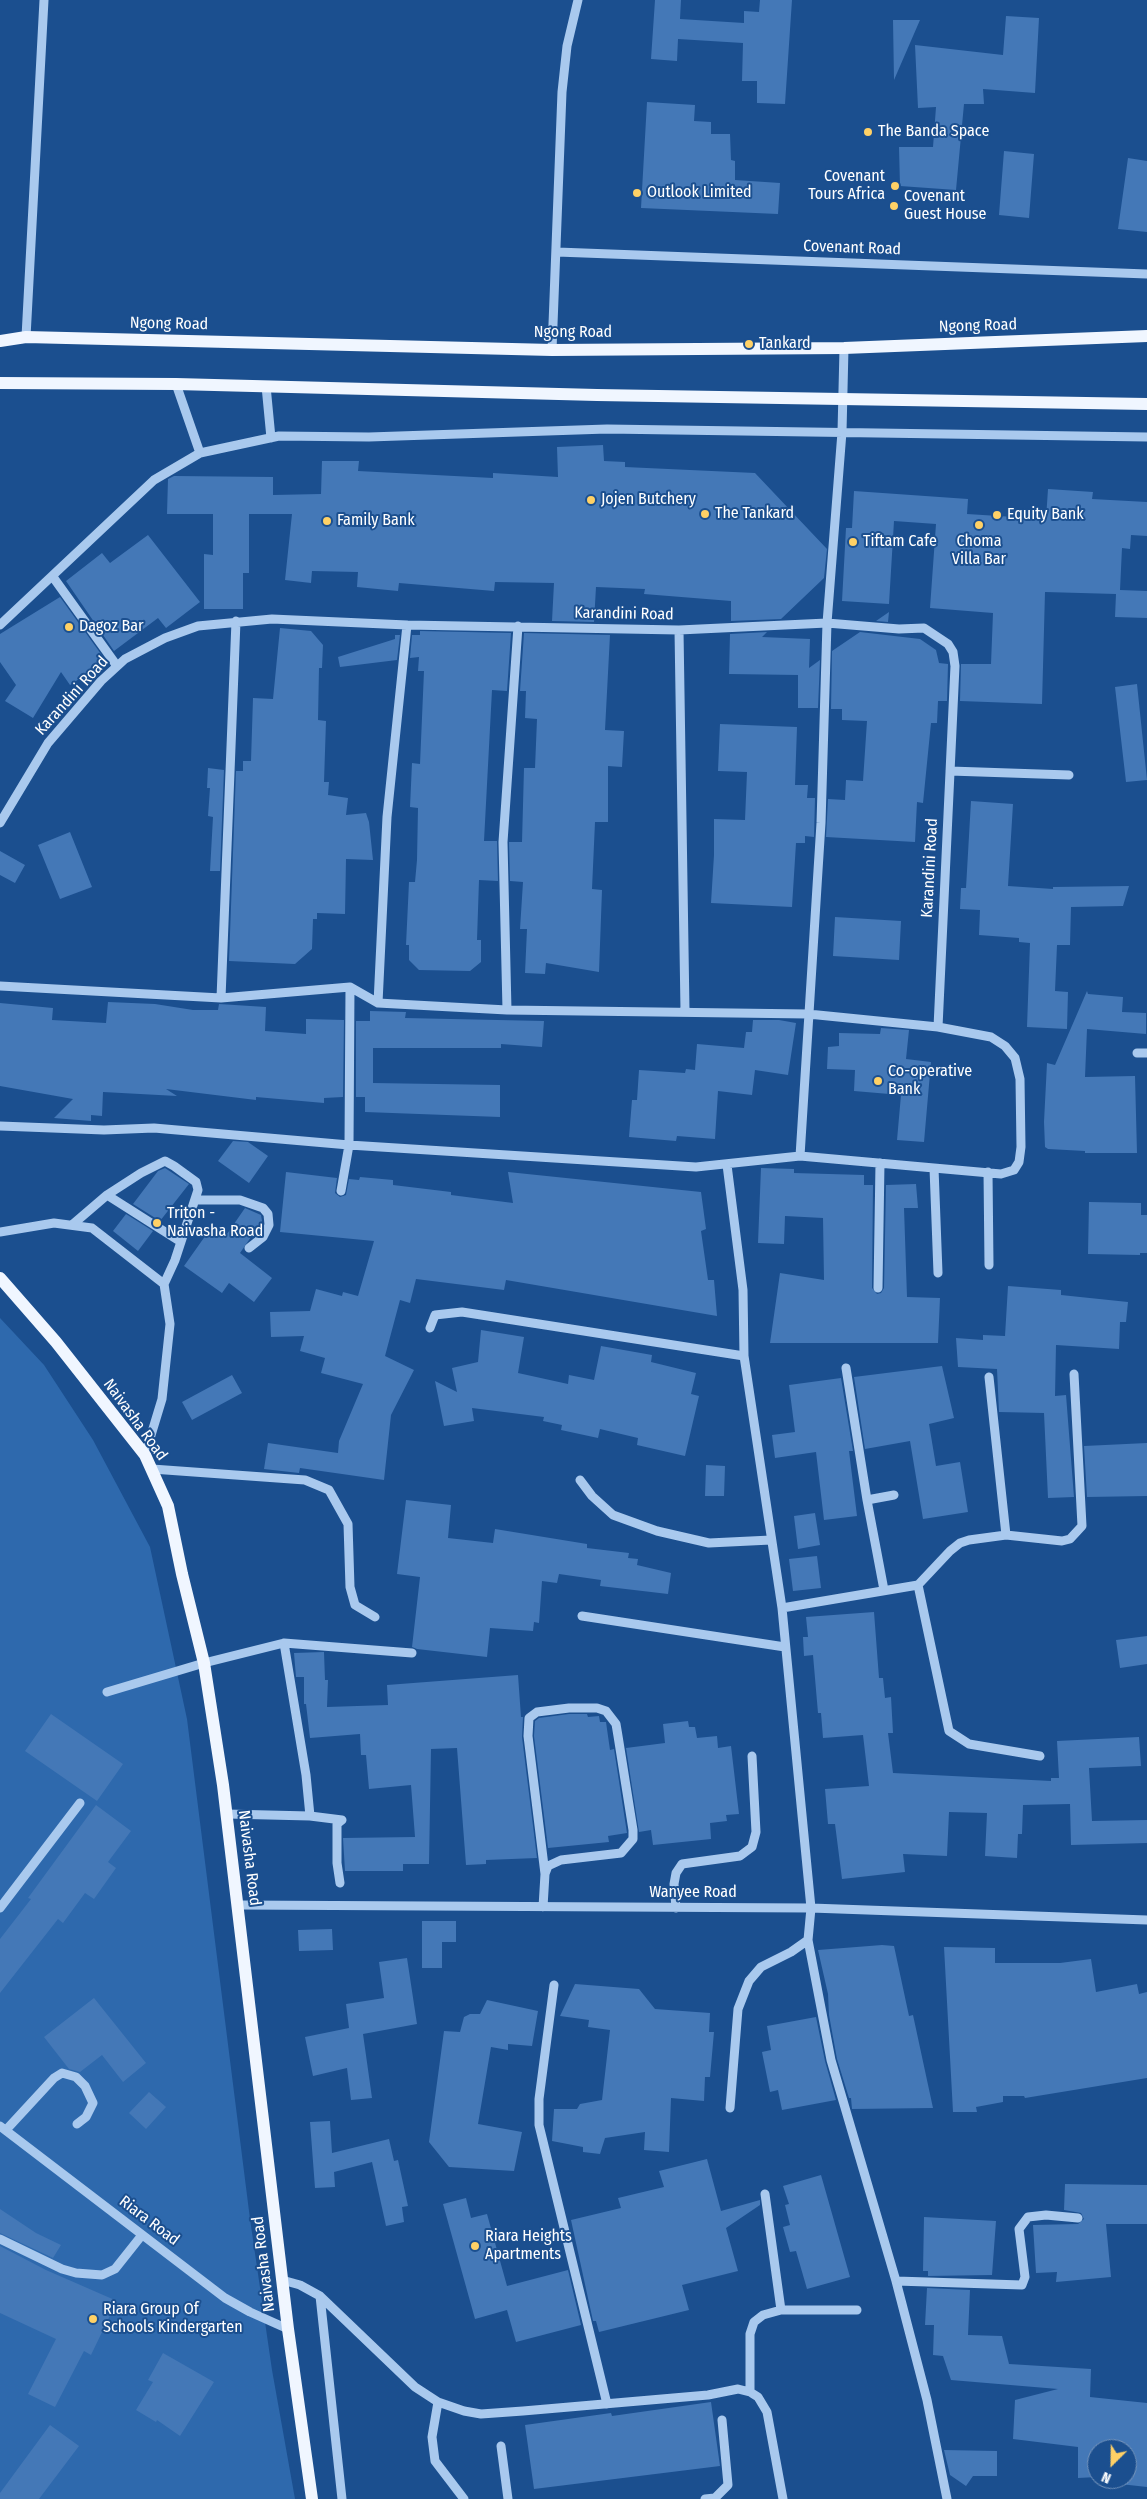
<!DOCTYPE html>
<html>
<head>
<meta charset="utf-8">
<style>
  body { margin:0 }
  #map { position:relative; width:1147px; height:2499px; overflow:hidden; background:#1b4f8f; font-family:"Fira Sans Condensed",sans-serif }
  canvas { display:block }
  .north { position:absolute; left:1087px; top:2439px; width:50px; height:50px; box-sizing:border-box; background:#1b4f8f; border:1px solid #7695bc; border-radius:50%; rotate:203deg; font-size:14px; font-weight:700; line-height:20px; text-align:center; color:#fff }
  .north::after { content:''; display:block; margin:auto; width:18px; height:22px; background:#ffd166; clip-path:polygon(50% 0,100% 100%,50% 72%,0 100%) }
</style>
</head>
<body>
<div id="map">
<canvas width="1147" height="2499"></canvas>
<div class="north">N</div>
</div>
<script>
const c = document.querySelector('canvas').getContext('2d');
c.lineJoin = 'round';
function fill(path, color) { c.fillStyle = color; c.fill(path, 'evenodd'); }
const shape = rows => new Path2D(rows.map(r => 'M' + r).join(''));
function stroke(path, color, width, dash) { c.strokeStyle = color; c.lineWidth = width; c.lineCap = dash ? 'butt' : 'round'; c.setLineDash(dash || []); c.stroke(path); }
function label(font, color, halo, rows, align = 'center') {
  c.font = font + ' "Fira Sans Condensed",sans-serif'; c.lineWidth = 4; c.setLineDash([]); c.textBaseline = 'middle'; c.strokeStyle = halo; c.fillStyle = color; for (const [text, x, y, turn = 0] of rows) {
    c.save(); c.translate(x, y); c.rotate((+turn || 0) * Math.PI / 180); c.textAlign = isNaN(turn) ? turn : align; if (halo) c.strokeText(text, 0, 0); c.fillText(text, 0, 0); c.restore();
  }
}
fill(shape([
  [0,1318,44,1365,93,1440,150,1547,187,1719,250,2219,272,2370,295,2499,0,2499]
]), '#2e69ad');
fill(shape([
  [655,0,681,0,680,19,744,23,744,11,759,12,760,0,792,0,785,104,757,103,757,81,742,81,743,43,678,39,677,61,651,59],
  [1006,16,1039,18,1035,93,983,89,984,104,964,104,956,190,900,186,899,147,933,147,936,107,918,108,915,45,1003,55],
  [893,20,920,20,894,80],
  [647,102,695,105,694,121,711,122,711,134,730,134,731,160,735,161,735,180,780,183,778,214,641,208],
  [1004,151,1034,154,1029,218,999,215],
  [1128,158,1147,161,1147,232,1118,229],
  [603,445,604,461,625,462,625,467,755,473,827,549,824,578,781,619,731,621,731,601,644,594,645,589,596,587,594,622,552,621,554,583,495,582,494,591,399,583,398,591,357,587,358,572,312,571,311,583,285,580,292,514,249,514,249,573,243,573,243,609,204,609,204,554,213,555,213,514,167,514,168,479,174,476,273,477,273,495,321,494,322,461,359,461,358,471,493,478,493,473,558,477,557,447],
  [1048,489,1093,492,1092,499,1147,502,1147,536,1131,535,1130,549,1122,548,1120,590,1147,591,1147,618,1115,617,1116,594,1045,592,1042,704,960,701,961,664,991,664,993,613,930,608,936,524,894,521,889,604,842,601,846,528,852,528,854,491,968,499,967,514,1046,519],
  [148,535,200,602,166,628,158,618,114,651,66,581,102,553,110,563],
  [60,597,106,661,70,685,61,672,33,718,5,701,16,685,0,662,0,634],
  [889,612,888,622,876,621],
  [280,628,311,631,323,645,322,668,319,668,318,720,326,721,324,782,329,782,328,795,348,798,346,815,366,813,369,822,373,860,346,859,345,914,317,913,317,919,313,919,312,949,295,964,229,961,236,771,243,771,243,761,251,761,253,698,273,699],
  [420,631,511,633,507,691,492,690,484,841,497,841,498,881,479,880,477,940,481,940,481,962,470,971,419,970,409,960,409,945,406,945,409,882,415,882,417,860,418,808,410,807,412,763,420,764,424,671,418,671,419,657,410,658,412,635,420,635],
  [767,632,762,637,810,639,809,668,820,660,818,708,798,708,798,675,729,674,730,634],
  [860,632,920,639,936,650,939,663,948,664,947,701,938,701,937,723,931,723,923,803,917,802,915,842,826,837,828,799,845,800,846,780,863,781,867,721,842,720,842,709,831,709,832,651],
  [524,633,610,635,605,730,624,731,622,767,608,766,608,822,595,822,592,889,602,890,599,972,546,963,545,974,525,973,527,929,520,929,523,882,510,881,509,842,522,842,524,768,535,768,537,719,525,718,526,691,520,691],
  [395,635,400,635,397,660,340,667,338,657,395,639],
  [1137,684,1147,780,1126,782,1115,687],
  [720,724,797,727,795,785,808,785,807,798,815,798,814,837,805,836,805,843,796,843,792,907,711,903,714,855,714,819,745,820,747,772,718,771],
  [208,768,224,770,220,871,210,871,213,817,208,816,210,788,207,788],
  [971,801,1013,804,1008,886,1053,889,1053,887,1129,886,1123,906,1071,907,1070,945,1057,945,1055,991,1068,992,1067,1029,1027,1027,1030,943,1019,942,1019,938,979,935,980,910,960,909,961,888,966,888],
  [70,832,92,887,60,899,38,845],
  [0,851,25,865,15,883,0,875],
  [835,917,901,921,899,960,833,956],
  [1087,991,1088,994,1123,997,1122,1012,1146,1013,1146,1034,1087,1029,1085,1077,1135,1076,1137,1153,1085,1153,1085,1151,1048,1149,1045,1147,1044,1122,1047,1063,1055,1065],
  [108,1002,155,1004,193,1010,218,1010,219,1004,266,1007,265,1031,306,1034,306,1019,344,1020,343,1097,324,1098,324,1103,256,1097,256,1100,166,1089,177,1096,103,1092,102,1116,91,1115,91,1121,54,1118,73,1099,0,1086,0,1003,53,1008,52,1020,106,1023],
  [370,1011,406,1012,405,1018,544,1021,542,1047,501,1044,501,1048,373,1048,373,1083,500,1085,500,1117,365,1112,365,1097,356,1097,356,1021,370,1021],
  [753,1020,779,1020,796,1023,788,1075,755,1070,752,1095,718,1091,715,1139,677,1136,676,1141,629,1137,632,1100,637,1100,639,1070,685,1073,686,1069,695,1070,697,1044,744,1048,746,1032,752,1032],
  [881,1028,909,1030,906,1059,931,1062,924,1142,897,1140,901,1095,854,1091,855,1070,827,1069,828,1047,839,1046,839,1033,880,1034],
  [233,1141,248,1142,268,1156,249,1183,218,1161],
  [165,1168,189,1184,160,1221,133,1204,158,1171],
  [761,1168,794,1169,794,1173,864,1175,864,1185,873,1185,872,1288,877,1294,881,1293,884,1288,886,1185,916,1184,918,1208,904,1208,907,1297,940,1298,938,1343,770,1343,780,1273,824,1280,823,1218,785,1216,784,1244,758,1243],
  [286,1172,337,1178,335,1193,340,1197,346,1195,349,1179,359,1180,360,1177,393,1180,393,1185,451,1192,451,1195,513,1203,508,1172,701,1192,706,1229,701,1231,708,1280,714,1280,717,1316,506,1280,504,1290,416,1279,410,1303,400,1300,385,1356,414,1370,391,1415,384,1480,300,1468,299,1473,264,1469,268,1443,338,1453,339,1441,363,1384,321,1373,325,1358,300,1351,304,1336,271,1337,270,1312,310,1311,316,1289,342,1296,343,1292,358,1296,374,1241,280,1232],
  [1089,1202,1141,1203,1141,1215,1147,1215,1147,1253,1140,1253,1140,1255,1088,1254],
  [245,1208,261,1215,262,1221,240,1253,272,1278,254,1302,229,1283,222,1293,184,1266,213,1225,227,1234],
  [126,1214,153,1231,138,1251,113,1231],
  [1008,1286,1061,1290,1061,1295,1128,1302,1126,1322,1120,1322,1119,1349,1056,1345,1055,1396,1066,1395,1074,1497,1048,1498,1044,1413,999,1412,997,1369,958,1367,956,1338,983,1340,983,1335,1005,1336],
  [481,1330,524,1337,518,1373,568,1384,569,1375,594,1380,601,1346,652,1355,651,1362,696,1373,691,1394,699,1396,685,1456,637,1445,638,1438,600,1429,598,1438,561,1430,562,1425,543,1421,544,1417,472,1408,474,1421,444,1426,435,1381,457,1392,452,1368,478,1362],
  [942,1366,954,1418,929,1424,936,1466,960,1462,968,1512,923,1519,910,1441,865,1449,854,1377],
  [232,1375,242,1393,192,1420,182,1402],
  [841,1378,853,1451,849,1451,857,1516,824,1520,816,1452,775,1458,772,1435,795,1432,789,1385],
  [1147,1443,1147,1496,1087,1497,1084,1446],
  [706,1465,725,1466,724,1496,705,1496],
  [406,1500,451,1505,448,1538,493,1543,495,1529,587,1544,587,1548,629,1553,628,1558,638,1559,637,1565,671,1573,668,1594,600,1586,601,1580,559,1574,557,1583,542,1581,539,1623,534,1622,533,1631,490,1628,487,1657,417,1649,412,1647,420,1577,397,1574],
  [815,1513,820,1545,798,1549,794,1516],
  [817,1556,821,1588,793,1591,789,1559],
  [874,1612,879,1678,883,1678,885,1698,891,1697,893,1733,888,1733,893,1773,1051,1781,1051,1778,1059,1778,1057,1741,1139,1737,1141,1766,1089,1768,1092,1821,1147,1820,1147,1843,1071,1845,1070,1804,1023,1805,1022,1834,1018,1834,1017,1858,985,1856,987,1813,949,1812,947,1856,903,1854,905,1872,842,1879,835,1824,828,1824,825,1789,869,1786,863,1735,823,1738,821,1713,818,1713,813,1655,804,1656,803,1637,808,1637,806,1617],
  [1147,1636,1147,1664,1120,1668,1116,1640],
  [324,1652,325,1680,328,1680,327,1707,388,1705,387,1685,518,1675,521,1717,523,1717,522,1737,537,1858,486,1860,486,1864,466,1865,457,1748,431,1749,429,1864,403,1864,403,1871,345,1871,343,1838,415,1837,411,1785,369,1789,366,1755,361,1755,360,1734,310,1738,306,1704,304,1704,304,1677,296,1677,294,1653],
  [51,1714,123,1764,97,1801,25,1751],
  [569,1714,587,1714,588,1717,599,1716,600,1722,606,1722,610,1750,614,1749,627,1833,608,1836,609,1842,548,1848,534,1736,535,1721,539,1718],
  [688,1721,689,1727,695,1727,697,1738,717,1736,718,1748,731,1746,739,1814,726,1815,727,1821,710,1823,711,1839,653,1845,651,1830,639,1832,626,1748,665,1743,663,1724],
  [96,1805,131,1831,108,1862,116,1868,94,1899,85,1893,63,1923,58,1919,0,1993,0,1939,31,1899,28,1898],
  [422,1921,456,1921,456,1942,442,1942,442,1968,422,1968],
  [332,1929,333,1950,299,1951,298,1930],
  [882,1945,894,1946,909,2016,913,2015,933,2108,852,2109,851,2098,849,2098,837,2059,829,2015,828,1994,818,1950],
  [944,1947,995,1948,995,1963,1060,1963,1091,1959,1096,1992,1137,1984,1139,1994,1147,1992,1147,2078,1025,2098,1024,2096,1003,2096,1003,2102,976,2107,977,2112,953,2112],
  [407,1958,417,2024,363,2034,372,2098,351,2100,347,2068,313,2076,305,2037,349,2028,346,2004,384,1998,379,1962],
  [575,1984,639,1989,655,2009,710,2013,709,2032,714,2032,710,2077,705,2077,704,2101,671,2098,669,2152,644,2150,645,2132,605,2138,600,2154,583,2152,583,2147,552,2141,554,2109,577,2109,580,2104,602,2100,610,2030,588,2027,589,2020,560,2016],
  [94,1998,146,2063,123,2082,102,2055,80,2072,69,2069,44,2037],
  [487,2000,538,2011,532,2046,508,2044,508,2050,491,2047,478,2124,522,2132,514,2171,449,2167,429,2142,444,2031,460,2032,464,2017,470,2014,480,2014],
  [816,2017,825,2061,836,2100,782,2110,778,2090,770,2092,762,2052,771,2050,767,2026],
  [149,2092,166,2107,146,2129,129,2113],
  [330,2121,332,2153,389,2139,394,2161,398,2160,408,2206,402,2207,404,2222,386,2226,372,2162,334,2172,335,2187,315,2188,310,2122],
  [707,2159,721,2211,760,2200,760,2205,726,2228,738,2271,682,2285,689,2310,599,2332,596,2321,593,2321,571,2220,621,2208,618,2198,664,2187,659,2171],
  [821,2175,850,2277,807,2289,796,2251,790,2252,783,2227,790,2225,785,2205,789,2204,783,2186],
  [1065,2184,1147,2185,1147,2224,1106,2224,1111,2277,1056,2282,1057,2272,1036,2273,1033,2225,1078,2224,1084,2219,1081,2213,1064,2210],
  [466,2198,471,2218,487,2214,507,2286,568,2270,581,2325,516,2342,507,2310,475,2319,443,2204],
  [0,2209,36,2233,61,2245,53,2258,0,2233],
  [924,2217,996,2221,992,2275,928,2276,928,2271,923,2271],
  [0,2246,46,2270,117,2301,91,2355,84,2351,55,2407,28,2394,56,2339,0,2313],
  [927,2288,970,2290,968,2335,1002,2336,1009,2364,1091,2369,1090,2397,1147,2403,1147,2487,1111,2483,1111,2479,1127,2479,1127,2449,1097,2449,1097,2477,1078,2478,1078,2447,1013,2439,1015,2400,1058,2389,951,2380,943,2356,933,2355,934,2325,925,2325],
  [163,2353,214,2382,180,2436,157,2420,156,2422,136,2410,153,2382,148,2380],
  [711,2402,720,2466,534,2489,525,2425,611,2413,612,2416],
  [50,2425,79,2446,39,2499,0,2499,0,2493],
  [944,2450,997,2451,997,2476,973,2476,966,2486,950,2475]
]), '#4478b7');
stroke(shape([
  [557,252,1147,274],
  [26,337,44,0],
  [552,350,562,92,567,46,578,0],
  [176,384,200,453],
  [266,386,271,438],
  [53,577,117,666],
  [0,625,154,480,200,453,279,436,369,437,607,429,1147,437],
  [679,630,685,1011],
  [950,771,1069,775],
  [0,823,48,743,101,681,125,659,165,638,198,626,272,619,407,625,679,630,827,623,899,629,924,628,948,644,953,652,955,666,938,1027],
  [0,986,221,998,350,987,378,1003,507,1010,808,1014,938,1027,991,1037,1005,1046,1015,1058,1020,1079,1021,1147,1019,1162,1014,1170,1001,1174,800,1156,696,1167,349,1145,154,1128,104,1130,0,1126],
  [221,998,236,621],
  [378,1003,387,817,407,625],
  [507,1010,503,842,518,626],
  [1137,1053,1147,1053],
  [800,1156,821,823,827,623,842,432,844,348],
  [727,1165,743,1290,744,1356,782,1608,811,1908,808,1940,831,2060,896,2281,927,2400,947,2499],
  [934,1168,938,1273],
  [988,1172,989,1265],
  [341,1191,349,1145,350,987],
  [107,1195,181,1242],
  [197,1200,240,1200,263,1208,268,1214,269,1225,263,1237,249,1248],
  [72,1225,107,1195,141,1173,165,1161,174,1166,196,1182,198,1190,175,1260,164,1284],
  [0,1232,54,1223,92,1228,164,1284,170,1324,162,1399,145,1455],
  [878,1288,880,1163],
  [430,1328,435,1315,462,1312,744,1356],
  [846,1368,867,1500,884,1590],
  [989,1377,1006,1535],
  [152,1469,305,1480,329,1490,348,1524,350,1587,355,1605,375,1617],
  [580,1480,592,1496,613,1515,657,1531,709,1543,771,1540],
  [867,1500,894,1495],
  [918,1585,949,1731,969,1744,1040,1756],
  [782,1608,918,1585,950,1551,960,1543,969,1540,1006,1535,1062,1541,1070,1539,1082,1526,1074,1374],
  [582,1616,785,1647],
  [284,1643,306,1775,310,1816],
  [107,1692,204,1663,284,1643,412,1653],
  [227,1814,310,1816,342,1820,337,1824,337,1863,340,1883],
  [238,1905,811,1908,1147,1920],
  [543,1907,545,1874,548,1866,561,1860,621,1853,633,1839,633,1830,618,1736,616,1724,606,1711,597,1708,569,1708,537,1712,529,1718,528,1736,545,1874],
  [0,1908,80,1803],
  [676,1908,674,1884,676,1873,682,1864,740,1856,752,1847,756,1832,752,1756],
  [554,1985,539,2099,539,2125,607,2404],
  [730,2108,738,2009,749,1981,761,1967,791,1952,808,1940],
  [0,2126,225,2298,250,2312,288,2329],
  [6,2130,54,2078,62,2073,76,2077,85,2086,93,2103,86,2117,77,2124],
  [765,2194,781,2310],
  [0,2239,62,2269,76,2273,102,2275,115,2269,142,2235],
  [282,2280,300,2285,320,2296,415,2387,438,2402,464,2411,481,2414,523,2411,708,2395,738,2389,750,2392,758,2397,767,2412,783,2499],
  [896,2281,1022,2285,1025,2277,1019,2229,1028,2217,1046,2215,1078,2218],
  [320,2296,342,2499],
  [750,2392,750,2334,754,2322,763,2315,781,2310,857,2310],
  [438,2402,432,2437,435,2461,464,2499],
  [501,2446,508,2499],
  [705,2499,715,2498,728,2485,722,2420]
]), '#a9c9ee', 9);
stroke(shape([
  [0,341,26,337,552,350,844,348,1147,336],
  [0,383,176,384,597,395,1147,404],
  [0,1278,56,1342,145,1455,168,1506,182,1574,204,1663,223,1785,288,2329,312,2499]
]), '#f0f6ff', 12);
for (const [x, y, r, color] of [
  [868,132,5,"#ffd166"],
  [895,186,5,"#ffd166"],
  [637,193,5,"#ffd166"],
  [894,206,5,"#ffd166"],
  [749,344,5,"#ffd166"],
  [591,500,5,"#ffd166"],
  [705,514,5,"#ffd166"],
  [997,515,5,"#ffd166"],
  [327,521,5,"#ffd166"],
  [979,525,5,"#ffd166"],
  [853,542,5,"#ffd166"],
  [69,627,5,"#ffd166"],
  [878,1081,5,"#ffd166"],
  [157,1223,5,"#ffd166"],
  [475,2246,5,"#ffd166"],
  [93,2319,5,"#ffd166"]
]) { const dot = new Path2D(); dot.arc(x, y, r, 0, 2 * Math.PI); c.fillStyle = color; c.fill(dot); stroke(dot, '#1b4f8f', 2); }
label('16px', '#fff', '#1b4f8f', [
  ["The Banda Space",878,132],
  ["Covenant",885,177,"right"],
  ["Tours Africa",885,195,"right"],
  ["Outlook Limited",647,193],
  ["Covenant",904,197],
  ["Guest House",904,215],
  ["Tankard",759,344],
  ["Jojen Butchery",601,500],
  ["The Tankard",715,514],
  ["Equity Bank",1007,515],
  ["Family Bank",337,521],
  ["Tiftam Cafe",863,542],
  ["Choma",979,542,"center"],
  ["Villa Bar",979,560,"center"],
  ["Dagoz Bar",79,627],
  ["Co-operative",888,1072],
  ["Bank",888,1090],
  ["Triton -",167,1214],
  ["Naivasha Road",167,1232],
  ["Riara Heights",485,2237],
  ["Apartments",485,2255],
  ["Riara Group Of",103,2310],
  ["Schools Kindergarten",103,2328]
], 'left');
label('16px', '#fff', '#1b4f8f', [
  ["Covenant Road",852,248,2],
  ["Ngong Road",169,324,1],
  ["Ngong Road",978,326,-2],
  ["Ngong Road",573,333],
  ["Karandini Road",624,614,1],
  ["Karandini Road",72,696,-48],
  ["Karandini Road",930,868,-87],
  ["Naivasha Road",135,1420,54],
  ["Naivasha Road",249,1858,83],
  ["Wanyee Road",693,1893],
  ["Riara Road",149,2221,37],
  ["Naivasha Road",264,2264,-97]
]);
</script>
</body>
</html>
